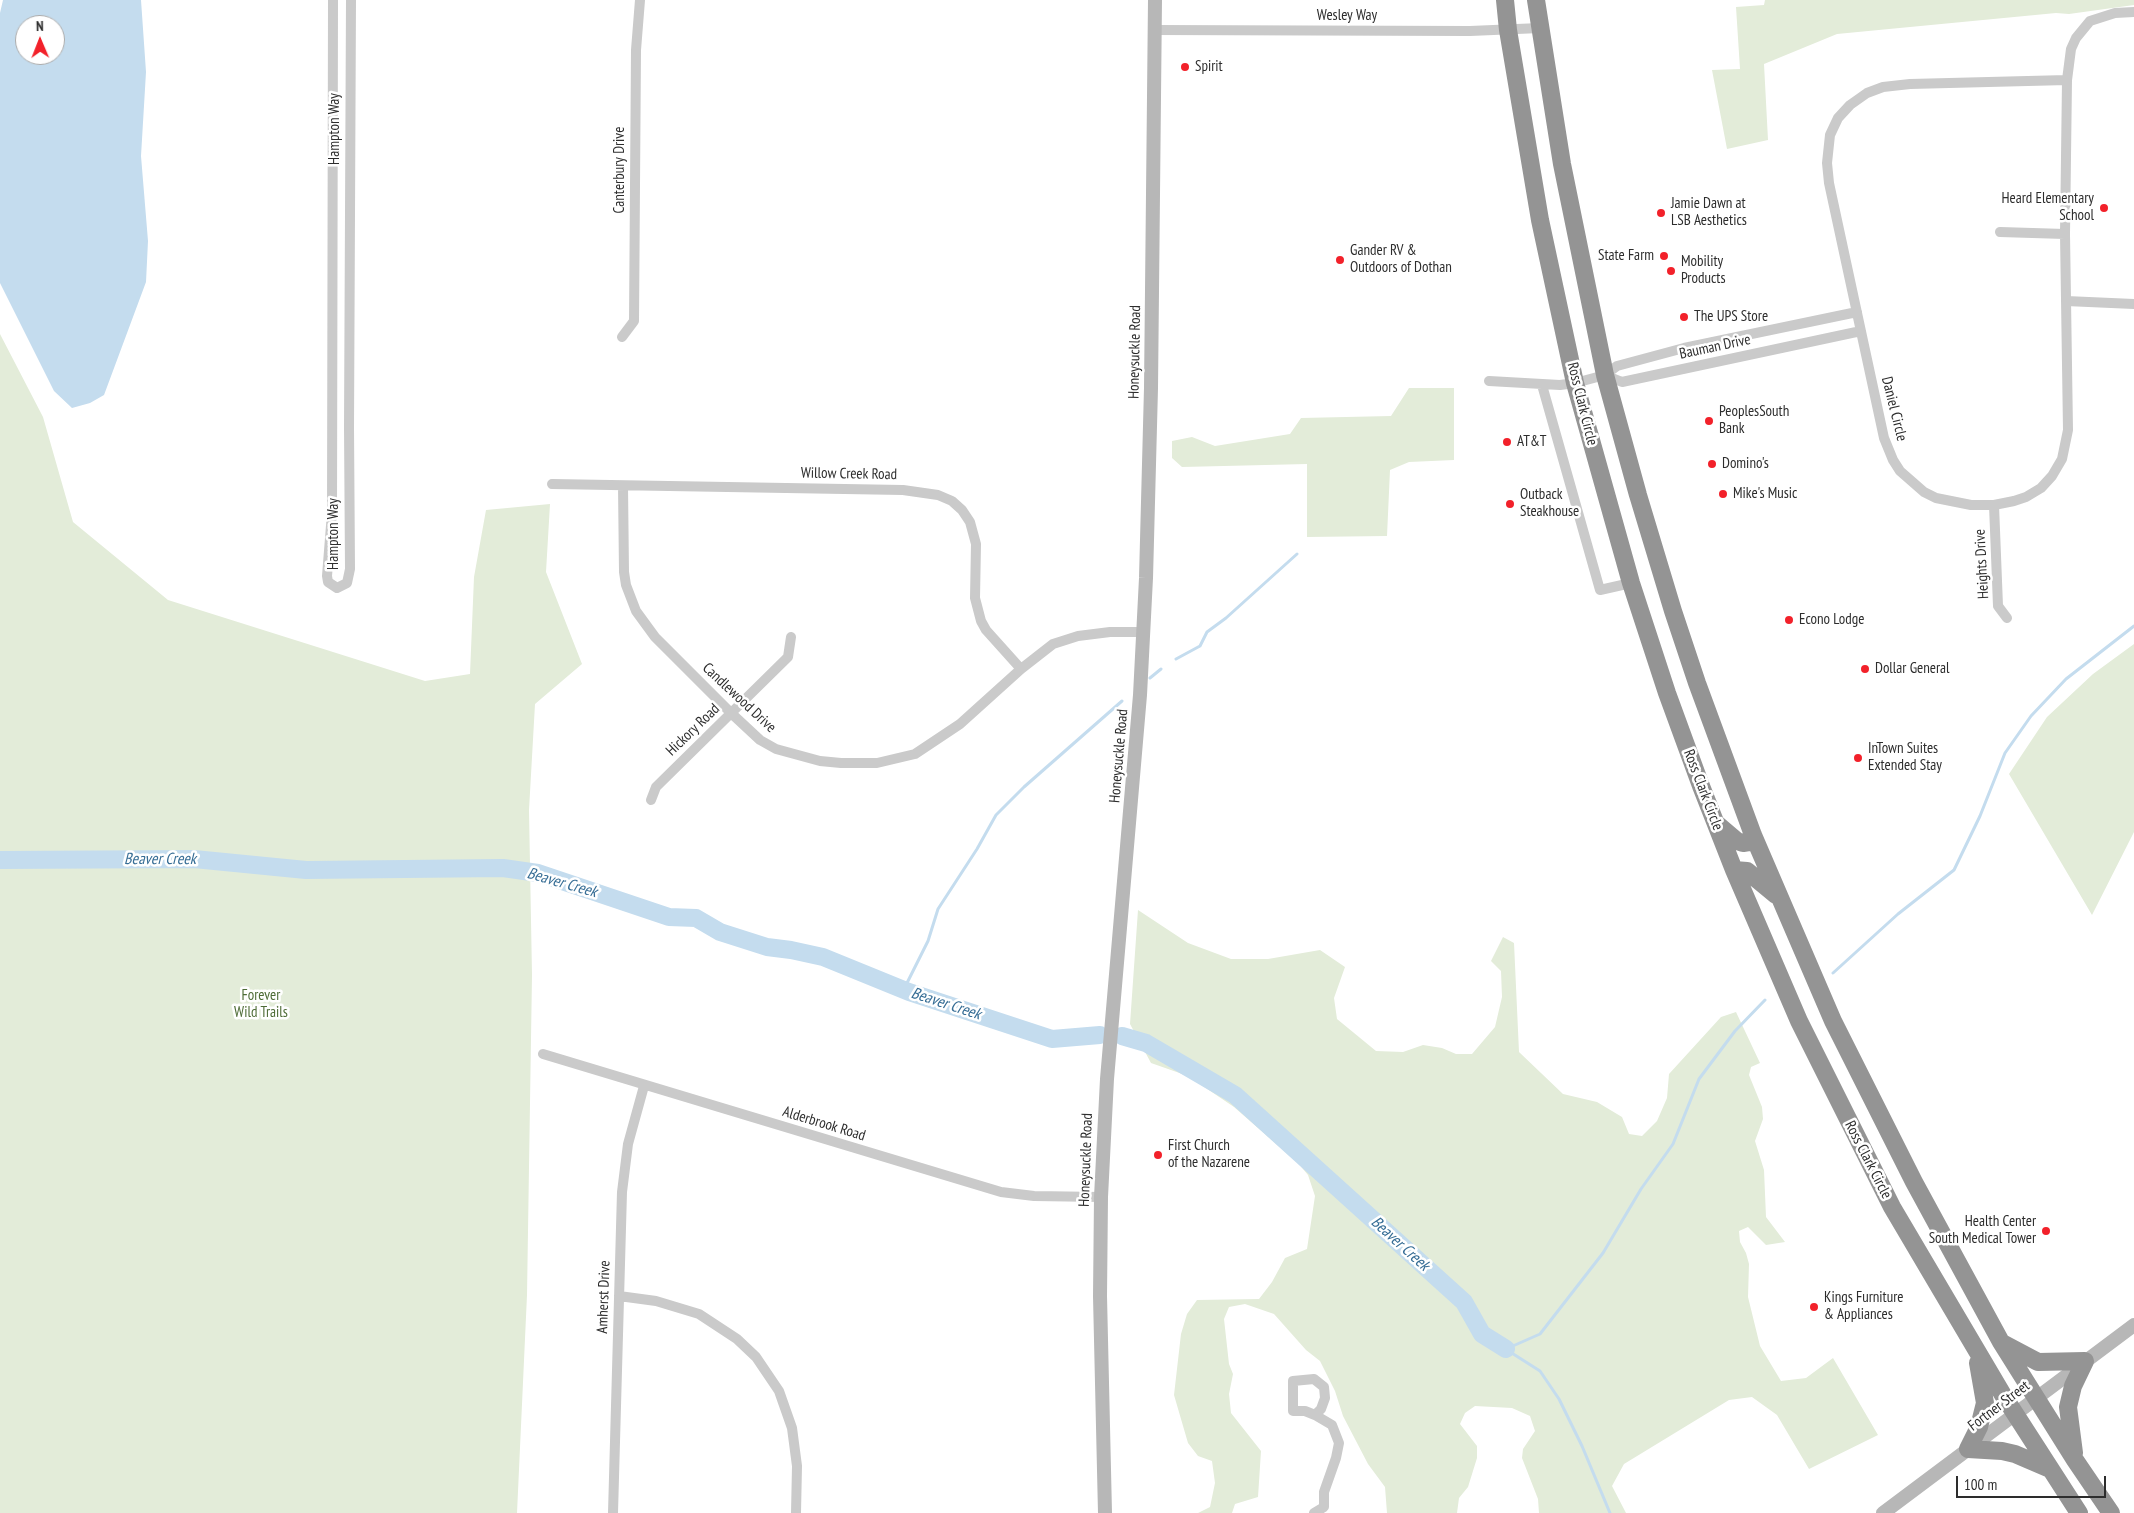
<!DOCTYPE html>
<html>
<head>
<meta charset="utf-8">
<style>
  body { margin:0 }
  #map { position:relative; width:2134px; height:1513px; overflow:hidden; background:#fff; font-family:"PT Sans Narrow",sans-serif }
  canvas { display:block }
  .north { position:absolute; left:15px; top:15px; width:50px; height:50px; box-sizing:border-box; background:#fff; border:1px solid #ababab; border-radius:50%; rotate:359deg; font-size:14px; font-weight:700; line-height:20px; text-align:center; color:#2d2d2d }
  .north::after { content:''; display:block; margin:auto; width:18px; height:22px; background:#f2212a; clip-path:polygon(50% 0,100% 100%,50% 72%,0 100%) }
  .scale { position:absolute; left:1956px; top:1476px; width:150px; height:22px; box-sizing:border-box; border:2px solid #2d2d2d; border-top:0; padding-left:6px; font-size:15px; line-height:18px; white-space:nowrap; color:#2d2d2d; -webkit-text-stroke:4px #fff; paint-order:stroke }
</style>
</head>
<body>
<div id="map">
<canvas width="2134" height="1513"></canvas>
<div class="north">N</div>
<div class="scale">100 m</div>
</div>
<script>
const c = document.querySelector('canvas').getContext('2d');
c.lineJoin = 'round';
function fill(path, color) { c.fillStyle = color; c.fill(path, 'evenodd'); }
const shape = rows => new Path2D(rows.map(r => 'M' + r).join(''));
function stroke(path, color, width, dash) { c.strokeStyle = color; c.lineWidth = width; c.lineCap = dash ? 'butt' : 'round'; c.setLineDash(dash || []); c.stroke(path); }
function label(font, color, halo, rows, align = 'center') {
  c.font = font + ' "PT Sans Narrow",sans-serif'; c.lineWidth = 5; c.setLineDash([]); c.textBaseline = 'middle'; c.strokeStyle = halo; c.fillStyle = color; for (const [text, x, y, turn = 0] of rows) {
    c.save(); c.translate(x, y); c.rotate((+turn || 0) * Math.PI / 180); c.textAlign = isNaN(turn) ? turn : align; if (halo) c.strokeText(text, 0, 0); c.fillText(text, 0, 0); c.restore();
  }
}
fill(shape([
  [1765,0,2134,0,2134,5,2069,14,2056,13,1837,34,1764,64,1768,140,1727,149,1712,70,1740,69,1736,7,1764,5],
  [0,334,43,417,73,522,168,600,425,681,470,674,474,577,486,510,550,504,546,572,582,664,535,704,529,810,532,975,527,1295,517,1513,0,1513],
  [1409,388,1454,388,1454,460,1409,462,1390,470,1387,536,1307,537,1307,464,1182,467,1172,458,1172,441,1192,437,1215,446,1290,434,1301,418,1391,416],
  [2134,644,2134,832,2092,915,2009,774,2047,717,2093,674],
  [1138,910,1188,943,1231,959,1268,959,1320,950,1345,967,1334,998,1337,1019,1376,1051,1403,1052,1423,1045,1442,1048,1456,1054,1472,1054,1495,1027,1502,997,1501,971,1491,961,1503,937,1514,943,1519,1052,1563,1094,1597,1102,1622,1117,1629,1134,1642,1136,1657,1121,1667,1098,1669,1074,1721,1017,1736,1012,1760,1063,1751,1067,1749,1075,1762,1107,1763,1119,1755,1141,1764,1170,1766,1217,1785,1242,1766,1245,1748,1227,1739,1231,1740,1242,1746,1253,1749,1264,1748,1297,1760,1346,1781,1381,1806,1378,1833,1358,1878,1435,1809,1469,1777,1415,1752,1397,1729,1400,1624,1464,1612,1486,1626,1513,1539,1513,1538,1499,1522,1458,1523,1449,1535,1431,1530,1416,1512,1408,1475,1406,1465,1413,1460,1424,1477,1446,1477,1458,1468,1487,1459,1498,1457,1513,1387,1513,1385,1487,1368,1464,1343,1416,1335,1391,1320,1361,1306,1350,1274,1314,1245,1304,1229,1307,1224,1319,1229,1364,1233,1374,1229,1394,1231,1413,1261,1451,1258,1497,1235,1504,1232,1513,1198,1513,1210,1507,1215,1483,1212,1461,1198,1456,1188,1443,1174,1395,1181,1334,1187,1314,1197,1300,1259,1299,1272,1282,1285,1258,1307,1249,1315,1196,1308,1175,1298,1163,1234,1107,1188,1076,1151,1063,1130,1024]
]), '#e3ecd9');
fill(shape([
  [3,0,141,0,146,72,141,156,148,241,146,282,104,395,90,403,72,408,54,391,0,283,0,13],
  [25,25,55,25,55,55,25,55]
]), '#c4dcee');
stroke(shape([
  [1176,659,1200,646,1207,632,1226,618,1297,554],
  [1150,678,1161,669],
  [1833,973,1898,914,1954,870,1980,816,2005,753,2031,716,2066,679,2134,626],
  [904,989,928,941,938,909,977,849,996,815,1024,787,1122,701],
  [1506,1349,1540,1334,1603,1253,1641,1189,1673,1144,1699,1079,1735,1031,1765,1000],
  [1507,1350,1540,1371,1559,1399,1582,1446,1610,1513]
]), '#c4dcee', 3);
stroke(shape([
  [0,860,194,859,306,870,503,868,538,873,669,917,696,918,720,932,767,947,791,950,823,957,909,992,1052,1039,1100,1035],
  [1122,1036,1146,1043,1235,1095,1464,1302,1482,1334,1506,1349]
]), '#c4dcee', 18);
stroke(shape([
  [333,0,332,513,327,576,328,582,337,588,347,583,350,569,349,427,351,0],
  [1154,30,1470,31,1540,28],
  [2067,80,1910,84,1883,87,1867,93,1850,105,1838,118,1830,135,1827,163,1829,183,1884,438,1893,460,1900,471,1924,492,1936,498,1971,505,1994,505,2014,501,2026,497,2041,488,2052,476,2062,459,2068,430,2065,234,2067,80,2071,49,2076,38,2090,21,2115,13,2134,12],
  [2000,232,2065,234],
  [2066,301,2134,304],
  [622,337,634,321,636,50,640,0],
  [1605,375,1622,382,1861,331],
  [1489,381,1560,385,1575,383,1605,375,1617,366,1684,348,1857,312],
  [1542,385,1600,590,1631,583],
  [552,484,903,490,938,495,952,501,962,510,970,522,976,544,975,598,981,621,986,630,1021,669],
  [623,486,624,572,626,585,636,611,655,637,731,713,760,740,776,749,820,761,841,763,877,763,915,754,960,724,1021,669,1053,644,1078,636,1110,632,1143,632],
  [1994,505,1998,606,2007,618],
  [651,800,656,787,788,657,791,637],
  [543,1054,1001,1192,1034,1196,1101,1197],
  [619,1296,656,1301,699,1314,737,1339,756,1357,779,1391,792,1428,797,1466,796,1513],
  [613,1513,622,1192,628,1144,644,1086],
  [1314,1513,1324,1507,1324,1492,1336,1458,1339,1443,1332,1425,1315,1415,1305,1411,1293,1411,1293,1381,1314,1379,1324,1387,1325,1398,1321,1409,1315,1415]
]), '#cacaca', 10);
stroke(shape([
  [1105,1513,1100,1296,1101,1197,1107,1079,1140,695,1146,578,1151,388,1155,0],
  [1883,1513,2134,1325]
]), '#b7b7b7', 14);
stroke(shape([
  [1505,0,1508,30,1540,220,1575,383,1631,583,1667,693,1701,786,1734,870,1799,1021,1892,1207,2003,1395,2079,1513],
  [1536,0,1562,164,1605,375,1638,495,1673,611,1697,683,1753,835,1833,1021,1914,1182,2001,1342,2075,1460,2111,1513],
  [1717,824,1737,841,1743,843,1755,841],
  [1734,870,1747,871,1776,895],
  [2004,1344,2038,1362,2085,1361,2073,1386,2068,1407,2074,1453],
  [1978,1363,1985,1403,1979,1427,1968,1449,2002,1451,2015,1454,2050,1469]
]), '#949494', 18);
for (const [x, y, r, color] of [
  [1185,67,5,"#f2212a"],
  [2104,208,5,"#f2212a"],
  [1661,213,5,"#f2212a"],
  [1664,256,5,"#f2212a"],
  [1340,260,5,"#f2212a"],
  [1671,271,5,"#f2212a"],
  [1684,317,5,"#f2212a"],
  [1709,421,5,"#f2212a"],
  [1507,442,5,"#f2212a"],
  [1712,464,5,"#f2212a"],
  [1723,494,5,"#f2212a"],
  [1510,504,5,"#f2212a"],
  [1789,620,5,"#f2212a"],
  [1865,669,5,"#f2212a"],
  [1858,758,5,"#f2212a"],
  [1158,1155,5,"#f2212a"],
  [2046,1231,5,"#f2212a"],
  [1814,1307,5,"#f2212a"]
]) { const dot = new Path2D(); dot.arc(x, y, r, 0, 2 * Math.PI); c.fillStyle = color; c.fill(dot); stroke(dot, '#fff', 2); }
label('15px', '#2d2d2d', '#fff', [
  ["Wesley Way",1347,16],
  ["Hampton Way",335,129,-90],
  ["Canterbury Drive",620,170,-90],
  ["Bauman Drive",1715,347,-12],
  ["Honeysuckle Road",1135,352,-89],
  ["Ross Clark Circle",1582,404,76],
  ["Daniel Circle",1894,409,76],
  ["Willow Creek Road",849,474,1],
  ["Hampton Way",334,534,-90],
  ["Heights Drive",1982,564,-93],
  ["Candlewood Drive",739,698,43],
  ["Hickory Road",693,730,-44],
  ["Honeysuckle Road",1119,756,-85],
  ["Ross Clark Circle",1703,790,69],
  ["Alderbrook Road",824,1124,17],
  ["Honeysuckle Road",1086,1160,-88],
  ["Ross Clark Circle",1868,1160,63],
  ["Amherst Drive",604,1297,-88],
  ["Fortner Street",1999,1406,-37]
]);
label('15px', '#2d2d2d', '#fff', [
  ["Spirit",1195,67],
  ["Heard Elementary",2094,199,"right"],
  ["School",2094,216,"right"],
  ["Jamie Dawn at",1671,204],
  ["LSB Aesthetics",1671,221],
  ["Gander RV &",1350,251],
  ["Outdoors of Dothan",1350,268],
  ["State Farm",1654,256,"right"],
  ["Mobility",1681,262],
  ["Products",1681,279],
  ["The UPS Store",1694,317],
  ["PeoplesSouth",1719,412],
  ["Bank",1719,429],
  ["AT&T",1517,442],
  ["Domino's",1722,464],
  ["Mike's Music",1733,494],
  ["Outback",1520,495],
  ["Steakhouse",1520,512],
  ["Econo Lodge",1799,620],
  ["Dollar General",1875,669],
  ["InTown Suites",1868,749],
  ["Extended Stay",1868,766],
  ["First Church",1168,1146],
  ["of the Nazarene",1168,1163],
  ["Health Center",2036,1222,"right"],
  ["South Medical Tower",2036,1239,"right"],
  ["Kings Furniture",1824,1298],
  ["& Appliances",1824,1315]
], 'left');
label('15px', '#4e6c37', '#fff', [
  ["Forever",261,996],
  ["Wild Trails",261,1013]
]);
label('italic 16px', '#366d95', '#fff', [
  ["Beaver Creek",160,859],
  ["Beaver Creek",562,883,16],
  ["Beaver Creek",946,1004,18],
  ["Beaver Creek",1400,1244,42]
]);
</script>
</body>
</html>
